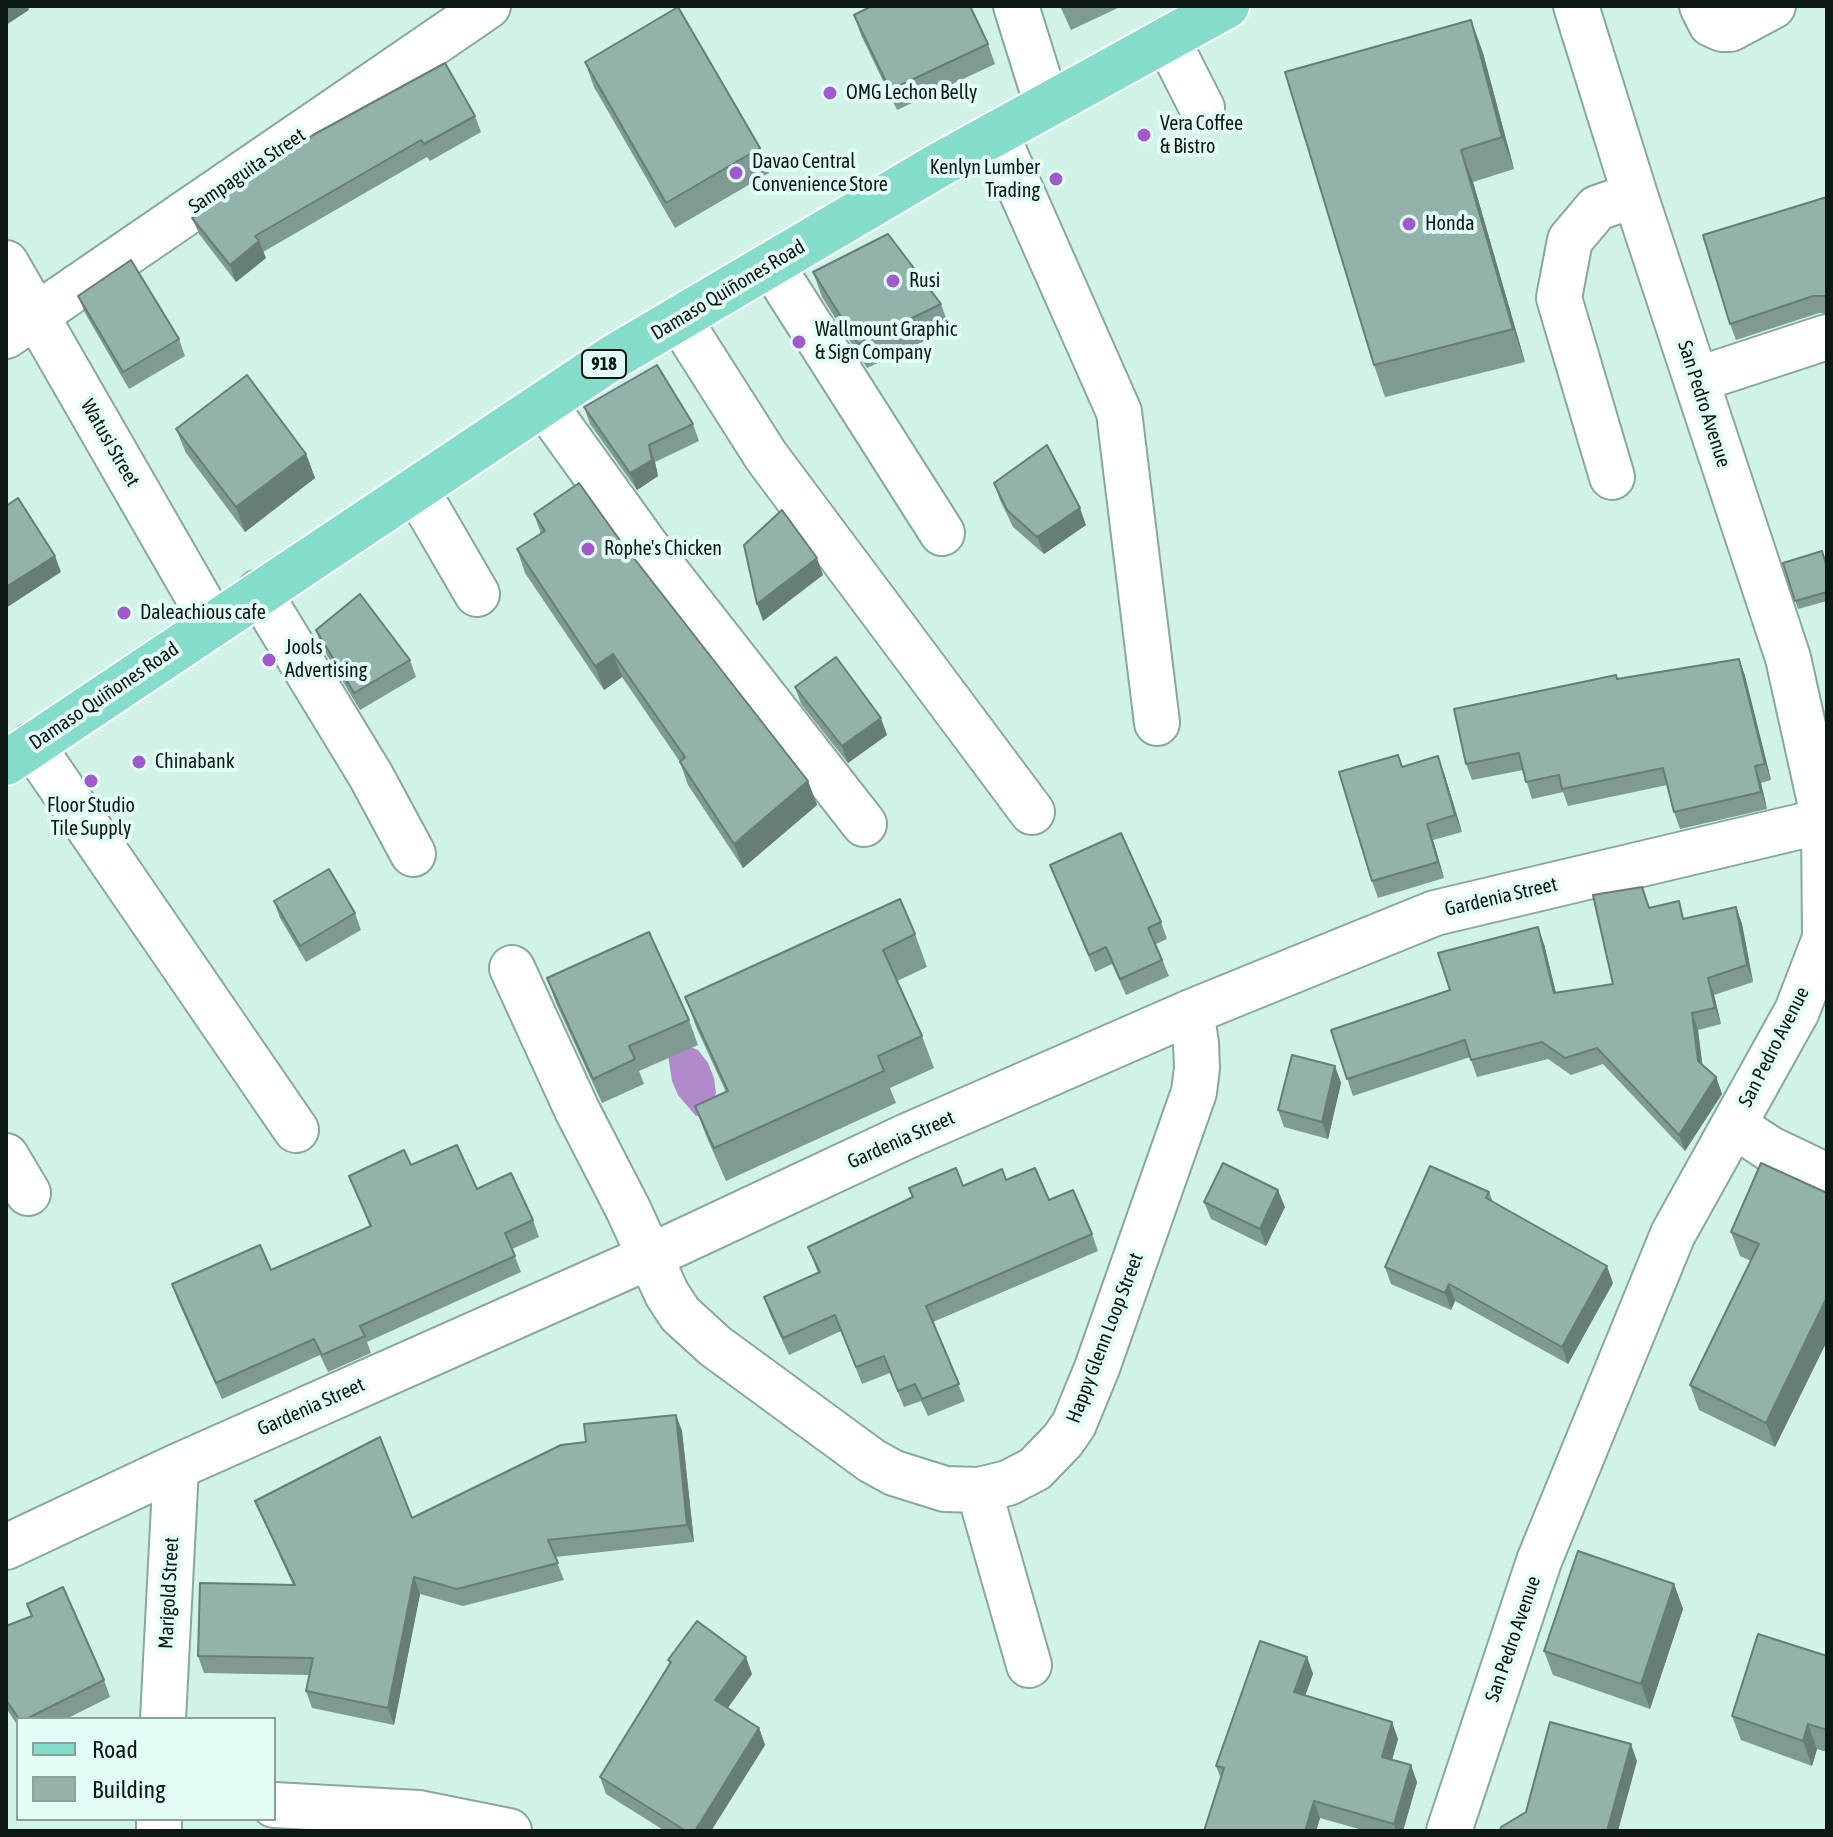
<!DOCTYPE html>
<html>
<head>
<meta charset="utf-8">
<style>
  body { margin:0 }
  #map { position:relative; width:1833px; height:1837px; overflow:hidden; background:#d0f2e7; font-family:"Asap Condensed",sans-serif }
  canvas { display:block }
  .frame { position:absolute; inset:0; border:8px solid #0b1814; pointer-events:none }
  .legend { position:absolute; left:16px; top:1717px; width:260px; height:104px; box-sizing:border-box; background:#e2fdf5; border:2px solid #8ca19b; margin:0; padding:10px 14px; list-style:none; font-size:24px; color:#0b1814 }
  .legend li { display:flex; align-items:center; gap:16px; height:40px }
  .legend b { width:40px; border:2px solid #8ca19b }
</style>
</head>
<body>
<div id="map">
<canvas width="1833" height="1837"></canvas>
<div class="frame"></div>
<ul class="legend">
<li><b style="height:10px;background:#85dcc9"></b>Road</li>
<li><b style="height:22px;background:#93b3aa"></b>Building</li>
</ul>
</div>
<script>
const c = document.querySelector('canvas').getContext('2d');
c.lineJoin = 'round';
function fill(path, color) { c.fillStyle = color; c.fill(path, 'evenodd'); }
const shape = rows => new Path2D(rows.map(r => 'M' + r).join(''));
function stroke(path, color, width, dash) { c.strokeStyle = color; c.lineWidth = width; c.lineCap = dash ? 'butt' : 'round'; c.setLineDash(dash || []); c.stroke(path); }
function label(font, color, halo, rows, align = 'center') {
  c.font = font + ' "Asap Condensed",sans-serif'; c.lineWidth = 8; c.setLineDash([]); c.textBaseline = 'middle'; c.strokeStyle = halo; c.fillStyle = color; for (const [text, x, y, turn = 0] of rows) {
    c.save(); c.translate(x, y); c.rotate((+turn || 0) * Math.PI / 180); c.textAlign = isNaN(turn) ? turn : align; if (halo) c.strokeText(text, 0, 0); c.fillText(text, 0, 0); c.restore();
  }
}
fill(shape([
  [685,1045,698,1050,708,1063,714,1078,716,1093,712,1108,704,1117,696,1116,678,1095,672,1081,668,1055]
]), '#b08aca');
const minor = shape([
  [1016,6,1047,105],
  [1702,6,1711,24,1722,29,1730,29,1773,6],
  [1167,39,1202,108],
  [996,134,1119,412,1157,723],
  [6,263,213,623],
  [771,264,942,533],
  [679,319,766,456,1032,812],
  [6,336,488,6],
  [1696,380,1827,337],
  [544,404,647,547,864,824],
  [1612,477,1559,298,1570,240,1597,208,1635,195],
  [416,489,477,594],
  [259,592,371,776,413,854],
  [32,745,296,1130],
  [512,968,577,1110,628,1209,667,1294,680,1314,715,1346,872,1461,894,1473,945,1489,979,1490,1008,1483,1035,1469,1063,1440,1074,1424,1097,1368,1194,1092,1197,1068,1196,1043,1191,1012],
  [1734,1125,1770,1149,1827,1176],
  [6,1156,28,1193],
  [979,1490,1029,1665],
  [6,1547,176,1467,651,1256,905,1137,1191,1012,1435,913,1827,820],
  [163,1719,176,1467],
  [274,1805,419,1813,509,1831],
  [159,1819,159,1831],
  [1449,1831,1539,1561,1673,1234,1797,1011,1825,938,1824,820,1788,658,1635,195,1576,6]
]);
const major = shape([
  [6,763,612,358,939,165,1227,6]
]);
stroke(minor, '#88a89f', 48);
stroke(major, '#fff', 48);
stroke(minor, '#fff', 44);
stroke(major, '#85dcc9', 44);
fill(shape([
  [1060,6,1122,6,1071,30],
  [854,15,988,44,995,64,897,110,861,35],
  [1471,20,1483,53,1514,169,1473,182,1525,362,1385,397,1374,365],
  [585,62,760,148,769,173,675,228,594,87],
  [475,116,481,132,430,161,427,157,263,252,266,258,236,282,199,234,192,218],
  [1827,197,1827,313,1819,313,1736,340,1730,324],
  [813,272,941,304,950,329,867,368,822,297],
  [78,296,179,339,185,356,129,389,85,313],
  [584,407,693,424,699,441,655,462,658,476,637,490,590,424],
  [176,429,306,454,315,478,245,532,186,453],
  [994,483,1086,525,1044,554,1013,527,1000,500],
  [534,514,619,539,808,781,817,805,743,868,688,785,680,762,622,677,604,690,525,573,517,549,541,534],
  [1783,563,1827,566,1827,601,1798,609],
  [316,630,410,660,416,677,360,710,322,647],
  [1739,659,1745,676,1771,780,1761,783,1767,809,1680,829,1674,812,1667,785,1568,806,1563,792,1532,799,1523,770,1472,780,1466,764,1617,679],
  [795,687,887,735,848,763,801,704],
  [1398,755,1403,767,1444,773,1462,832,1433,840,1444,878,1378,898,1372,881],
  [1050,865,1161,922,1167,939,1156,944,1169,976,1126,995,1112,964,1095,972],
  [274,901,355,913,361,930,306,962,280,918],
  [1736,907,1742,924,1753,982,1714,995,1721,1024,1698,1030,1702,1065,1716,1077,1722,1094,1685,1151,1603,1064,1571,1075,1548,1059,1477,1077,1470,1057,1353,1096,1331,1030,1450,990,1544,944,1556,993,1613,984,1650,908,1685,919],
  [915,934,927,967,897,981,922,1036,934,1068,890,1088,896,1103,726,1181,707,1138,695,1106,726,1092,697,1029,685,997],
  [547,978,689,1020,698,1045,639,1071,644,1084,602,1103,556,1003],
  [1335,1066,1341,1083,1328,1139,1284,1127,1278,1110],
  [411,1165,477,1189,533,1220,539,1237,512,1249,521,1272,367,1342,371,1353,328,1372,320,1355,222,1399,178,1301,172,1284,271,1270,370,1227,349,1176],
  [1006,1180,1049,1200,1092,1234,1098,1251,933,1322,965,1401,928,1416,921,1401,904,1407,890,1373,862,1384,841,1331,789,1355,770,1314,764,1297,818,1273,808,1247,963,1186],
  [1489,1192,1493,1202,1613,1283,1568,1364,1455,1301,1451,1310,1391,1284,1385,1267],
  [1827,1193,1827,1341,1775,1447,1699,1410,1690,1385,1751,1261,1740,1256,1731,1232],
  [1204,1202,1285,1207,1266,1246,1211,1219],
  [676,1415,682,1431,694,1542,555,1557,564,1580,463,1606,420,1594,394,1725,312,1708,306,1691,310,1675,204,1673,198,1656,293,1585,262,1517,255,1501,412,1518,586,1442],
  [1674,1584,1683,1609,1650,1709,1553,1675,1544,1651],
  [6,1626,104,1680,110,1697,66,1719,18,1719,18,1726,6,1708],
  [1827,1656,1827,1752,1817,1749,1812,1766,1741,1740,1732,1716],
  [1307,1657,1313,1674,1305,1696,1398,1739,1392,1760,1417,1782,1403,1831,1366,1831,1320,1818,1316,1831,1204,1831,1221,1779,1216,1766],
  [668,1660,752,1674,728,1708,759,1728,765,1745,711,1831,665,1831,606,1794,600,1777,670,1665]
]), '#7e9a92');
fill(shape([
  [6,6,28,6,29,10,6,25],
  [1471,20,1483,53,1514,169,1502,137],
  [1461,150,1473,182,1525,362,1513,329],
  [259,241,266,258,236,282,230,265],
  [649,445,655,462,658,476,637,490,630,473],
  [306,454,315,478,245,532,236,507],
  [1080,508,1086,525,1044,554,1037,537],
  [55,556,61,572,6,608,6,587],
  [817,558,823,575,763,621,757,604],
  [613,654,622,677,604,690,595,666],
  [1739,659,1745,676,1771,780,1765,764],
  [881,718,887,735,848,763,842,746],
  [1438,756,1444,773,1462,832,1455,815],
  [1755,766,1761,783,1767,809,1761,792],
  [808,781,817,805,743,868,734,844],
  [1427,824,1433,840,1444,878,1438,862],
  [1736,907,1742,924,1753,982,1747,965],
  [1538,927,1544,944,1560,1010,1554,993],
  [1708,978,1714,995,1721,1024,1715,1008],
  [1692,1013,1698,1030,1704,1077,1698,1061],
  [1335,1066,1341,1083,1328,1139,1322,1122],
  [1716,1077,1722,1094,1685,1151,1679,1135],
  [1278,1190,1285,1207,1266,1246,1260,1229],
  [1607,1266,1613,1283,1568,1364,1562,1347],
  [1449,1284,1455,1301,1451,1310,1445,1293],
  [1827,1297,1827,1341,1775,1447,1766,1423],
  [676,1415,682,1431,694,1542,687,1525],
  [414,1577,420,1594,394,1725,388,1708],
  [1674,1584,1683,1609,1650,1709,1641,1684],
  [746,1657,752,1674,721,1717,715,1700],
  [1307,1657,1313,1674,1300,1709,1294,1692],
  [1392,1722,1398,1739,1388,1774,1382,1757],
  [1808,1724,1817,1749,1812,1766,1803,1741],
  [759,1728,765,1745,711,1831,695,1831],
  [1631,1744,1637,1761,1618,1831,1607,1831],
  [1411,1765,1417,1782,1403,1831,1396,1831,1394,1824],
  [1314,1801,1320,1818,1316,1831,1305,1831]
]), '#677d77');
const building = shape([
  [872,6,970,6,988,44,890,90,854,15,872,6],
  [678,7,760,148,666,203,585,62,678,7],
  [1471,20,1502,137,1461,150,1513,329,1374,365,1285,72,1471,20],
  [445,63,475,116,424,144,421,140,255,236,259,241,230,265,192,218,313,135,445,63],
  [1827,197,1827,296,1813,296,1730,324,1703,235,1827,197],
  [888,234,941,304,858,344,813,272,888,234],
  [131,260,179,339,123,372,78,296,131,260],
  [657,365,693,424,649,445,652,460,630,473,584,407,657,365],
  [247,375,306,454,236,507,176,429,247,375],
  [1047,445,1080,508,1037,537,1007,510,994,483,1047,445],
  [579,483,619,539,808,781,734,844,680,762,685,757,613,654,595,666,517,549,545,531,534,514,579,483],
  [18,498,55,556,6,587,6,506,18,498],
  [782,510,817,558,757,604,744,545,782,510],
  [1822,551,1827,568,1827,592,1795,601,1783,563,1822,551],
  [360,594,410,660,354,693,316,630,360,594],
  [836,657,881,718,842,746,795,687,836,657],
  [1739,659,1765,764,1755,766,1761,792,1674,812,1663,768,1562,789,1559,775,1526,782,1519,753,1466,764,1454,709,1616,675,1617,679,1739,659],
  [1398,755,1402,767,1438,756,1455,815,1427,824,1438,862,1372,881,1339,772,1398,755],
  [1121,833,1161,922,1148,928,1162,960,1120,979,1106,947,1089,955,1050,865,1121,833],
  [329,869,355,913,300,946,274,901,329,869],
  [1642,887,1649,908,1679,901,1683,919,1736,907,1747,965,1708,978,1715,1008,1692,1013,1698,1061,1716,1077,1679,1135,1597,1048,1565,1058,1542,1042,1471,1060,1465,1040,1347,1079,1331,1030,1450,990,1438,953,1538,927,1554,993,1613,984,1593,895,1642,887],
  [900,899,915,934,883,950,922,1036,878,1056,884,1071,714,1148,695,1106,728,1091,685,997,900,899],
  [649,932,689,1020,629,1046,635,1059,593,1079,547,978,649,932],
  [1292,1055,1335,1066,1322,1122,1278,1110,1292,1055],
  [457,1145,477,1189,511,1173,533,1220,505,1233,515,1256,360,1326,365,1336,322,1355,314,1339,216,1383,172,1284,260,1245,271,1270,371,1226,349,1176,404,1150,411,1165,457,1145],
  [1223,1163,1278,1190,1260,1229,1204,1202,1223,1163],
  [1761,1163,1827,1193,1827,1297,1766,1423,1690,1385,1759,1244,1731,1232,1761,1163],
  [1430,1166,1489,1192,1486,1198,1607,1266,1562,1347,1449,1284,1445,1293,1385,1267,1430,1166],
  [956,1168,963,1186,1002,1169,1006,1180,1035,1168,1049,1200,1073,1190,1092,1234,926,1306,959,1384,922,1399,915,1384,898,1391,884,1356,856,1367,835,1315,783,1338,764,1297,820,1272,808,1247,913,1197,909,1188,956,1168],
  [676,1415,687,1525,548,1540,558,1563,457,1589,414,1577,388,1708,306,1691,313,1658,198,1656,200,1583,295,1585,255,1501,380,1437,412,1518,561,1445,586,1442,584,1424,676,1415],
  [1578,1551,1674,1584,1641,1684,1544,1651,1578,1551],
  [63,1587,104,1680,26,1719,19,1719,6,1700,6,1626,32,1616,27,1604,63,1587],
  [697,1621,746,1657,715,1700,759,1728,695,1831,686,1831,600,1777,671,1662,668,1660,697,1621],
  [1758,1634,1827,1656,1827,1730,1808,1724,1803,1741,1732,1716,1758,1634],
  [1260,1641,1307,1657,1294,1692,1392,1722,1382,1757,1411,1765,1394,1824,1314,1801,1305,1831,1204,1831,1224,1768,1216,1766,1260,1641],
  [1550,1722,1631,1744,1607,1831,1500,1831,1501,1827,1526,1812,1550,1722]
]);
fill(building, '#93b3aa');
stroke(building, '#677d77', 2);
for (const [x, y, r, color] of [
  [830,93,8,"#a15ace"],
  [1144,135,8,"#a15ace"],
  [736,173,8,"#a15ace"],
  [1056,179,8,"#a15ace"],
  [1409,224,8,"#a15ace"],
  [893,281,8,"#a15ace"],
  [799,342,8,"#a15ace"],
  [588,549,8,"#a15ace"],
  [124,613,8,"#a15ace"],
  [269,660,8,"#a15ace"],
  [139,762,8,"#a15ace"],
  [91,781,8,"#a15ace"]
]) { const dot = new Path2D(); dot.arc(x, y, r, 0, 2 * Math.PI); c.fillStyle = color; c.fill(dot); stroke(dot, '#e2fdf5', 3); }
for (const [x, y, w] of [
  [604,364,44]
]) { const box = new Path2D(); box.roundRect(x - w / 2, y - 14, w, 28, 6); c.fillStyle = '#e2fdf5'; c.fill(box); stroke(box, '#0b1814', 2); }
label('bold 18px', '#0b1814', null, [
  ["918",604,364]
]);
label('20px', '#0b1814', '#e2fdf5', [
  ["OMG Lechon Belly",846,93],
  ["Vera Coffee",1160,124],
  ["& Bistro",1160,147],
  ["Davao Central",752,162],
  ["Convenience Store",752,185],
  ["Kenlyn Lumber",1040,168,"right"],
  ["Trading",1040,191,"right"],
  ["Honda",1425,224],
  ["Rusi",909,281],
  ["Wallmount Graphic",815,330],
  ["& Sign Company",815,353],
  ["Rophe's Chicken",604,549],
  ["Daleachious cafe",140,613],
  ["Jools",285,648],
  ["Advertising",285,671],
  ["Chinabank",155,762],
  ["Floor Studio",91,806,"center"],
  ["Tile Supply",91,829,"center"]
], 'left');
label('20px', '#0b1814', '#e2fdf5', [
  ["Sampaguita Street",247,171,-34],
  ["Damaso Quiñones Road",728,290,-31],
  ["San Pedro Avenue",1704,404,72],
  ["Watusi Street",110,443,60],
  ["Damaso Quiñones Road",104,696,-34],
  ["Gardenia Street",1501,897,-13],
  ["San Pedro Avenue",1774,1047,-63],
  ["Gardenia Street",901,1140,-24],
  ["Happy Glenn Loop Street",1105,1338,-69],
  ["Gardenia Street",311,1407,-24],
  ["Marigold Street",169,1593,-87],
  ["San Pedro Avenue",1513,1639,-71]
]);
</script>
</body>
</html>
